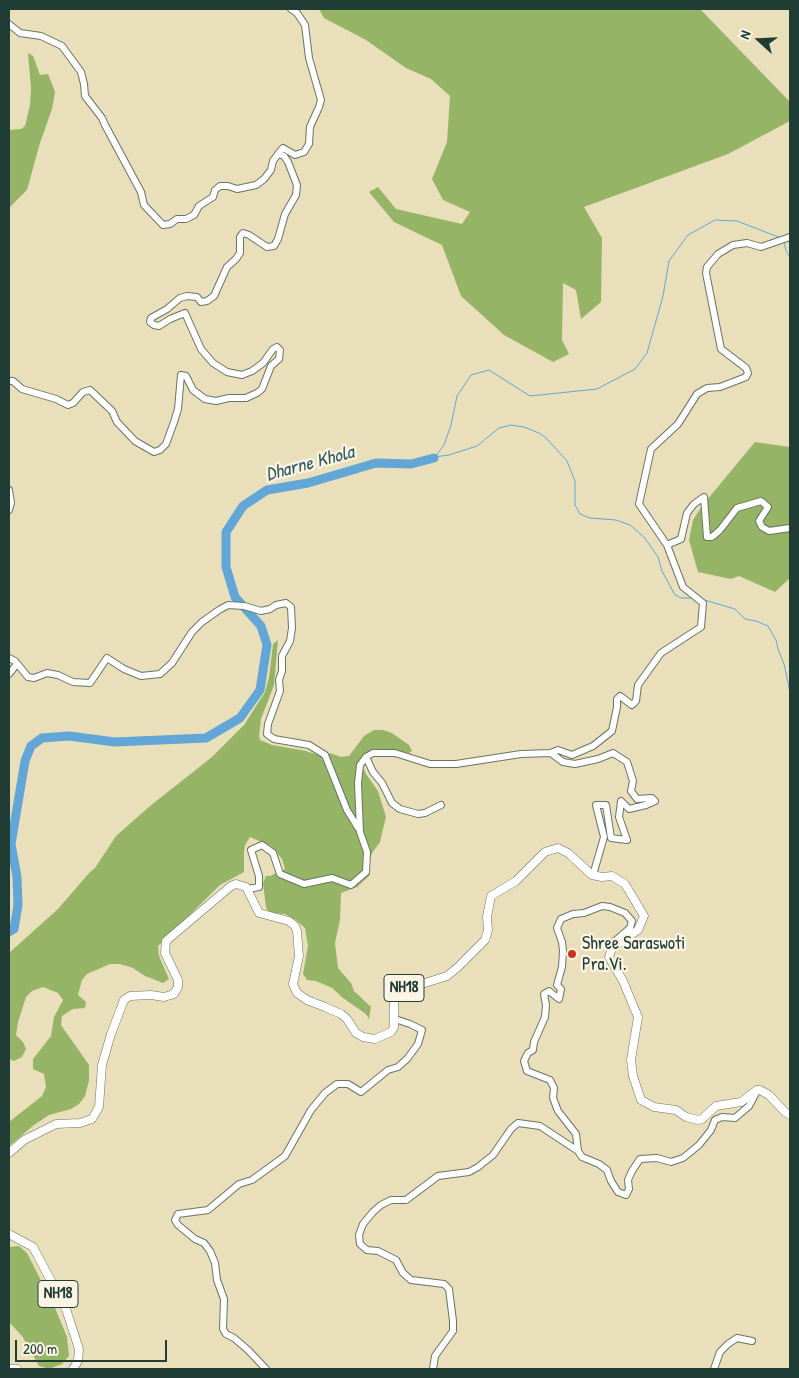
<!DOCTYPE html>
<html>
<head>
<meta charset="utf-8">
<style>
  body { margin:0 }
  #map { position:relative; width:799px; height:1378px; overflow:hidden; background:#e9dfbb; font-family:"Patrick Hand",sans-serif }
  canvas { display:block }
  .frame { position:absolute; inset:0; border:10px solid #1f3d34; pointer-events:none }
  .north { position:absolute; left:734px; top:15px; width:50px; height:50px; -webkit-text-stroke:4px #fcf5e5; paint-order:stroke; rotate:290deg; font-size:14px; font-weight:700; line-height:20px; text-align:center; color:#1f3d34 }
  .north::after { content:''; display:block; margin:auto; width:18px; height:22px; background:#1f3d34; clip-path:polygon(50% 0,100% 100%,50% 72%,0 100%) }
  .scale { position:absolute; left:15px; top:1340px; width:152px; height:22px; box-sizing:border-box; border:2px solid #1f3d34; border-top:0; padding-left:6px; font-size:15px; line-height:18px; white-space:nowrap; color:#1f3d34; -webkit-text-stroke:4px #fcf5e5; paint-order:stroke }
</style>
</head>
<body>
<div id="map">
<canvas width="799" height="1378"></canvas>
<div class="frame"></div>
<div class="north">N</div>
<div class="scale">200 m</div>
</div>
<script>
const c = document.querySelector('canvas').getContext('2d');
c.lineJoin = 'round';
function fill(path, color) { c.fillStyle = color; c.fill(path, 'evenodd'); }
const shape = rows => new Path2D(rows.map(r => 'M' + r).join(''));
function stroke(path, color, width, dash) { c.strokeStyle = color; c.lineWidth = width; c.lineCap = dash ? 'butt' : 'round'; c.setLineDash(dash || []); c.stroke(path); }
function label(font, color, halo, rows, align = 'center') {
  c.font = font + ' "Patrick Hand",sans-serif'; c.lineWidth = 4.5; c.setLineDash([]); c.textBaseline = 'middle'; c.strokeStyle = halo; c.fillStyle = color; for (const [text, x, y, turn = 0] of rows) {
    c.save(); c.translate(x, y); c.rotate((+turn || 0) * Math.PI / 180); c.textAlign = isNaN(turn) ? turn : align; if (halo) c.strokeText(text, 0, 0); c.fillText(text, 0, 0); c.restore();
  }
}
fill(shape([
  [319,9,700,9,790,102,790,121,728,154,584,207,602,238,601,302,581,319,576,290,563,283,562,340,569,354,553,362,504,335,461,296,442,245,394,222,369,192,378,187,396,209,462,224,470,212,443,200,432,179,447,142,450,96,431,79,406,68,366,40,324,18],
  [28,53,33,56,40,75,48,74,55,92,52,109,40,143,27,190,9,208,9,130,21,129,25,126,30,105,31,88],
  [755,442,790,447,790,578,775,592,739,576,731,579,698,572,689,540,693,520,702,506],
  [278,640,274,685,261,719,259,736,260,740,272,745,306,751,321,756,322,760,330,753,341,757,349,756,364,736,374,730,383,730,392,733,409,745,412,751,409,753,379,749,367,753,356,768,356,771,364,769,366,774,378,791,386,817,380,842,372,853,369,861,370,875,357,887,341,893,340,920,335,943,338,968,351,983,354,991,371,1007,369,1019,366,1014,343,998,332,988,316,981,307,980,303,974,308,946,305,928,296,920,285,914,272,913,267,910,266,907,263,883,266,876,270,876,285,869,282,859,271,846,250,837,245,845,244,852,244,872,220,885,158,946,159,956,169,979,163,983,145,976,133,968,120,964,110,964,87,974,82,980,78,995,86,1002,85,1008,73,1009,62,1016,61,1025,89,1065,89,1081,85,1096,79,1104,71,1109,49,1115,34,1125,9,1146,9,1122,42,1096,46,1087,44,1074,33,1069,33,1059,51,1036,54,1017,63,1000,58,993,43,987,32,991,26,997,18,1022,16,1035,23,1042,26,1049,22,1057,14,1061,9,1059,9,953,58,909,90,872,95,868,116,836,150,806,212,757,244,725,265,692,269,677,273,644],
  [19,1246,27,1253,55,1308,67,1337,69,1356,62,1364,49,1369,39,1366,22,1336,9,1322,9,1247]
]), '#96b466');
stroke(shape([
  [784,242,786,251,790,257],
  [434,457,449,455,477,446,499,428,511,425,524,427,539,433,546,438,567,461,575,481,575,505,580,514,590,518,616,520,630,525,644,537,658,557,662,571,675,595,681,598,691,598],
  [434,458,444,445,451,425,457,396,471,375,489,370,530,396,597,389,635,369,647,353,663,296,669,261,688,235,715,220,737,221,781,238],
  [704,600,735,609,745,619,756,621,768,626,776,640,778,649,784,664,790,692]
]), '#61a6d6', 1);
stroke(shape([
  [9,932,14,929,18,905,17,877,11,844,25,761,31,746,42,738,69,736,115,742,206,738,240,718,260,690,267,645,261,626,235,597,226,567,226,532,243,506,267,490,308,483,376,463,411,464,434,458]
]), '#61a6d6', 9);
const minor = shape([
  [9,24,20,33,41,36,62,46,81,72,84,84,85,96,102,118,105,125,141,192,144,205,163,225,170,224,177,219,186,219,194,215,199,206,213,197,215,190,220,186,228,186,237,189,256,185,264,179,271,170,273,161,278,154,284,156,288,162,297,185,296,195,285,214,278,239,274,246,267,247,249,235,243,233,240,237,240,253,236,259,227,267,214,296,207,301,201,302,197,297,187,296,180,298,167,309,151,318,150,322,154,325,159,326,170,319,185,313,201,349,213,363,227,372,242,375,252,371,263,363,273,349,277,347,280,350,279,359,271,366,262,389,257,393,246,398,229,398,216,401,205,399,193,390,186,376,181,375,178,409,174,422,166,444,160,450,154,452,135,441,117,422,112,411,90,390,83,392,73,403,68,405,56,399,22,389,13,381,9,381],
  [278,154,283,148,295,155,304,152,309,144,310,127,319,107,321,100,309,58,305,25,297,13,291,9],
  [9,490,11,503,9,510],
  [667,545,681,539,687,513,694,504,704,497,707,537,712,537,720,530,737,508,761,501,768,507,759,521,762,527,769,531,790,528],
  [9,658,15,661,28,677,34,678,47,673,58,675,73,682,90,683,107,658,124,669,141,676,160,674,172,663,192,632,202,622,219,610,228,605,244,606,261,611,270,609,276,605,286,603,291,607,292,628,290,641,282,656,282,671,279,680,280,691,268,724,267,734,274,739,309,745,325,755,347,810,360,831],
  [9,674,17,664],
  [551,753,563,762,575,764,598,759,613,753,627,762,633,781,631,791,637,799,652,798,655,801,646,805,629,809,621,801,619,817,627,840,611,838,606,805,596,805,604,837,593,875],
  [366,757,373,772,382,783,392,803,400,809,418,814,425,813,441,805],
  [248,889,259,887,259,876,251,850,262,845,273,853,280,874,304,884,332,878,351,885,366,872,367,852,360,832,358,783,360,765,366,757,373,753,395,753,430,764,456,764,521,754,551,753,558,750,572,755,593,746,612,731,617,707,617,699,620,696,632,705,636,701,638,685,661,653,701,627,703,603,683,587,667,545,639,504,651,449,678,424,697,394,707,388,720,387,746,377,748,373,746,368,721,349,706,273,707,267,718,254,733,245,747,243,761,247,790,237],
  [578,1151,582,1157,599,1164,607,1170,611,1181,618,1192,626,1195,629,1189,628,1180,632,1171,640,1159,657,1158,671,1162,683,1158,699,1145,711,1130,715,1120,722,1117,735,1118,749,1106,757,1091],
  [266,1369,248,1350,234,1338,226,1334,223,1329,224,1299,217,1280,215,1263,210,1251,204,1243,195,1239,178,1225,175,1220,178,1214,208,1210,239,1184,252,1180,285,1156,311,1110,325,1093,337,1084,348,1084,361,1092,388,1070,398,1067,407,1059,418,1044,422,1030,410,1024,395,1019],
  [433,1369,435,1356,453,1331,453,1321,449,1289,444,1284,411,1280,403,1273,396,1260,378,1251,367,1250,360,1244,359,1235,363,1224,373,1212,381,1205,391,1200,406,1200,438,1176,469,1172,478,1167,493,1155,511,1129,518,1123,540,1126,578,1151,576,1134,558,1111,553,1098,554,1088,550,1080,527,1071,524,1061,528,1053,533,1050,534,1042,545,1017,546,1005,544,994,549,991,559,999,561,989,557,985,562,967,563,951,562,942,557,928,561,919,573,914,584,913,602,906,610,907,625,913,632,921,630,928,614,942,612,948],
  [714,1369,720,1352,728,1344,737,1338,752,1341]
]);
const major = shape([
  [9,1153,24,1140,56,1124,80,1123,92,1119,99,1107,102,1065,111,1034,124,1000,130,996,151,995,164,997,174,994,178,987,178,980,165,953,166,941,231,886,236,884,246,887,259,913,289,921,295,926,297,931,299,956,293,984,297,993,307,1000,325,1007,341,1014,347,1019,356,1033,363,1037,375,1039,391,1032,394,1027,394,998,400,991,447,976,458,967,485,940,488,930,487,917,491,896,516,881,545,852,558,848,568,853,592,875,602,877,612,876,625,884,644,916,638,930,612,948,609,957,623,981,638,1017,631,1060,633,1076,641,1100,654,1107,676,1110,686,1117,698,1120,702,1119,716,1106,741,1102,757,1090,760,1090,769,1095,785,1112,790,1115],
  [9,1234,33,1247,66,1309,79,1349,78,1361,73,1369],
  [9,1369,17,1369]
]);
stroke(minor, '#667663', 8);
stroke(major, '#667663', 9);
stroke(minor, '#fff', 6);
stroke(major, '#fff', 8);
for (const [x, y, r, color] of [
  [572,954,5,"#c8321e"]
]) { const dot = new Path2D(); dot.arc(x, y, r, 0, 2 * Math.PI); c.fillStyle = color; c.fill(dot); stroke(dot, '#fcf5e5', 2); }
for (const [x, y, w] of [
  [404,988,40],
  [58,1294,40]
]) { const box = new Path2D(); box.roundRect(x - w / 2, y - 13.5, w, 27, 4); c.fillStyle = '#fcf5e5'; c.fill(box); stroke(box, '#1f3d34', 1); }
label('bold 16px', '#1f3d34', null, [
  ["NH18",404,988],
  ["NH18",58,1294]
]);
label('18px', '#1f3d34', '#fcf5e5', [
  ["Shree Saraswoti",582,944],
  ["Pra.Vi.",582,965]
], 'left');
label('italic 19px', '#335c65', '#fcf5e5', [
  ["Dharne Khola",310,464,-15]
]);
</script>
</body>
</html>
